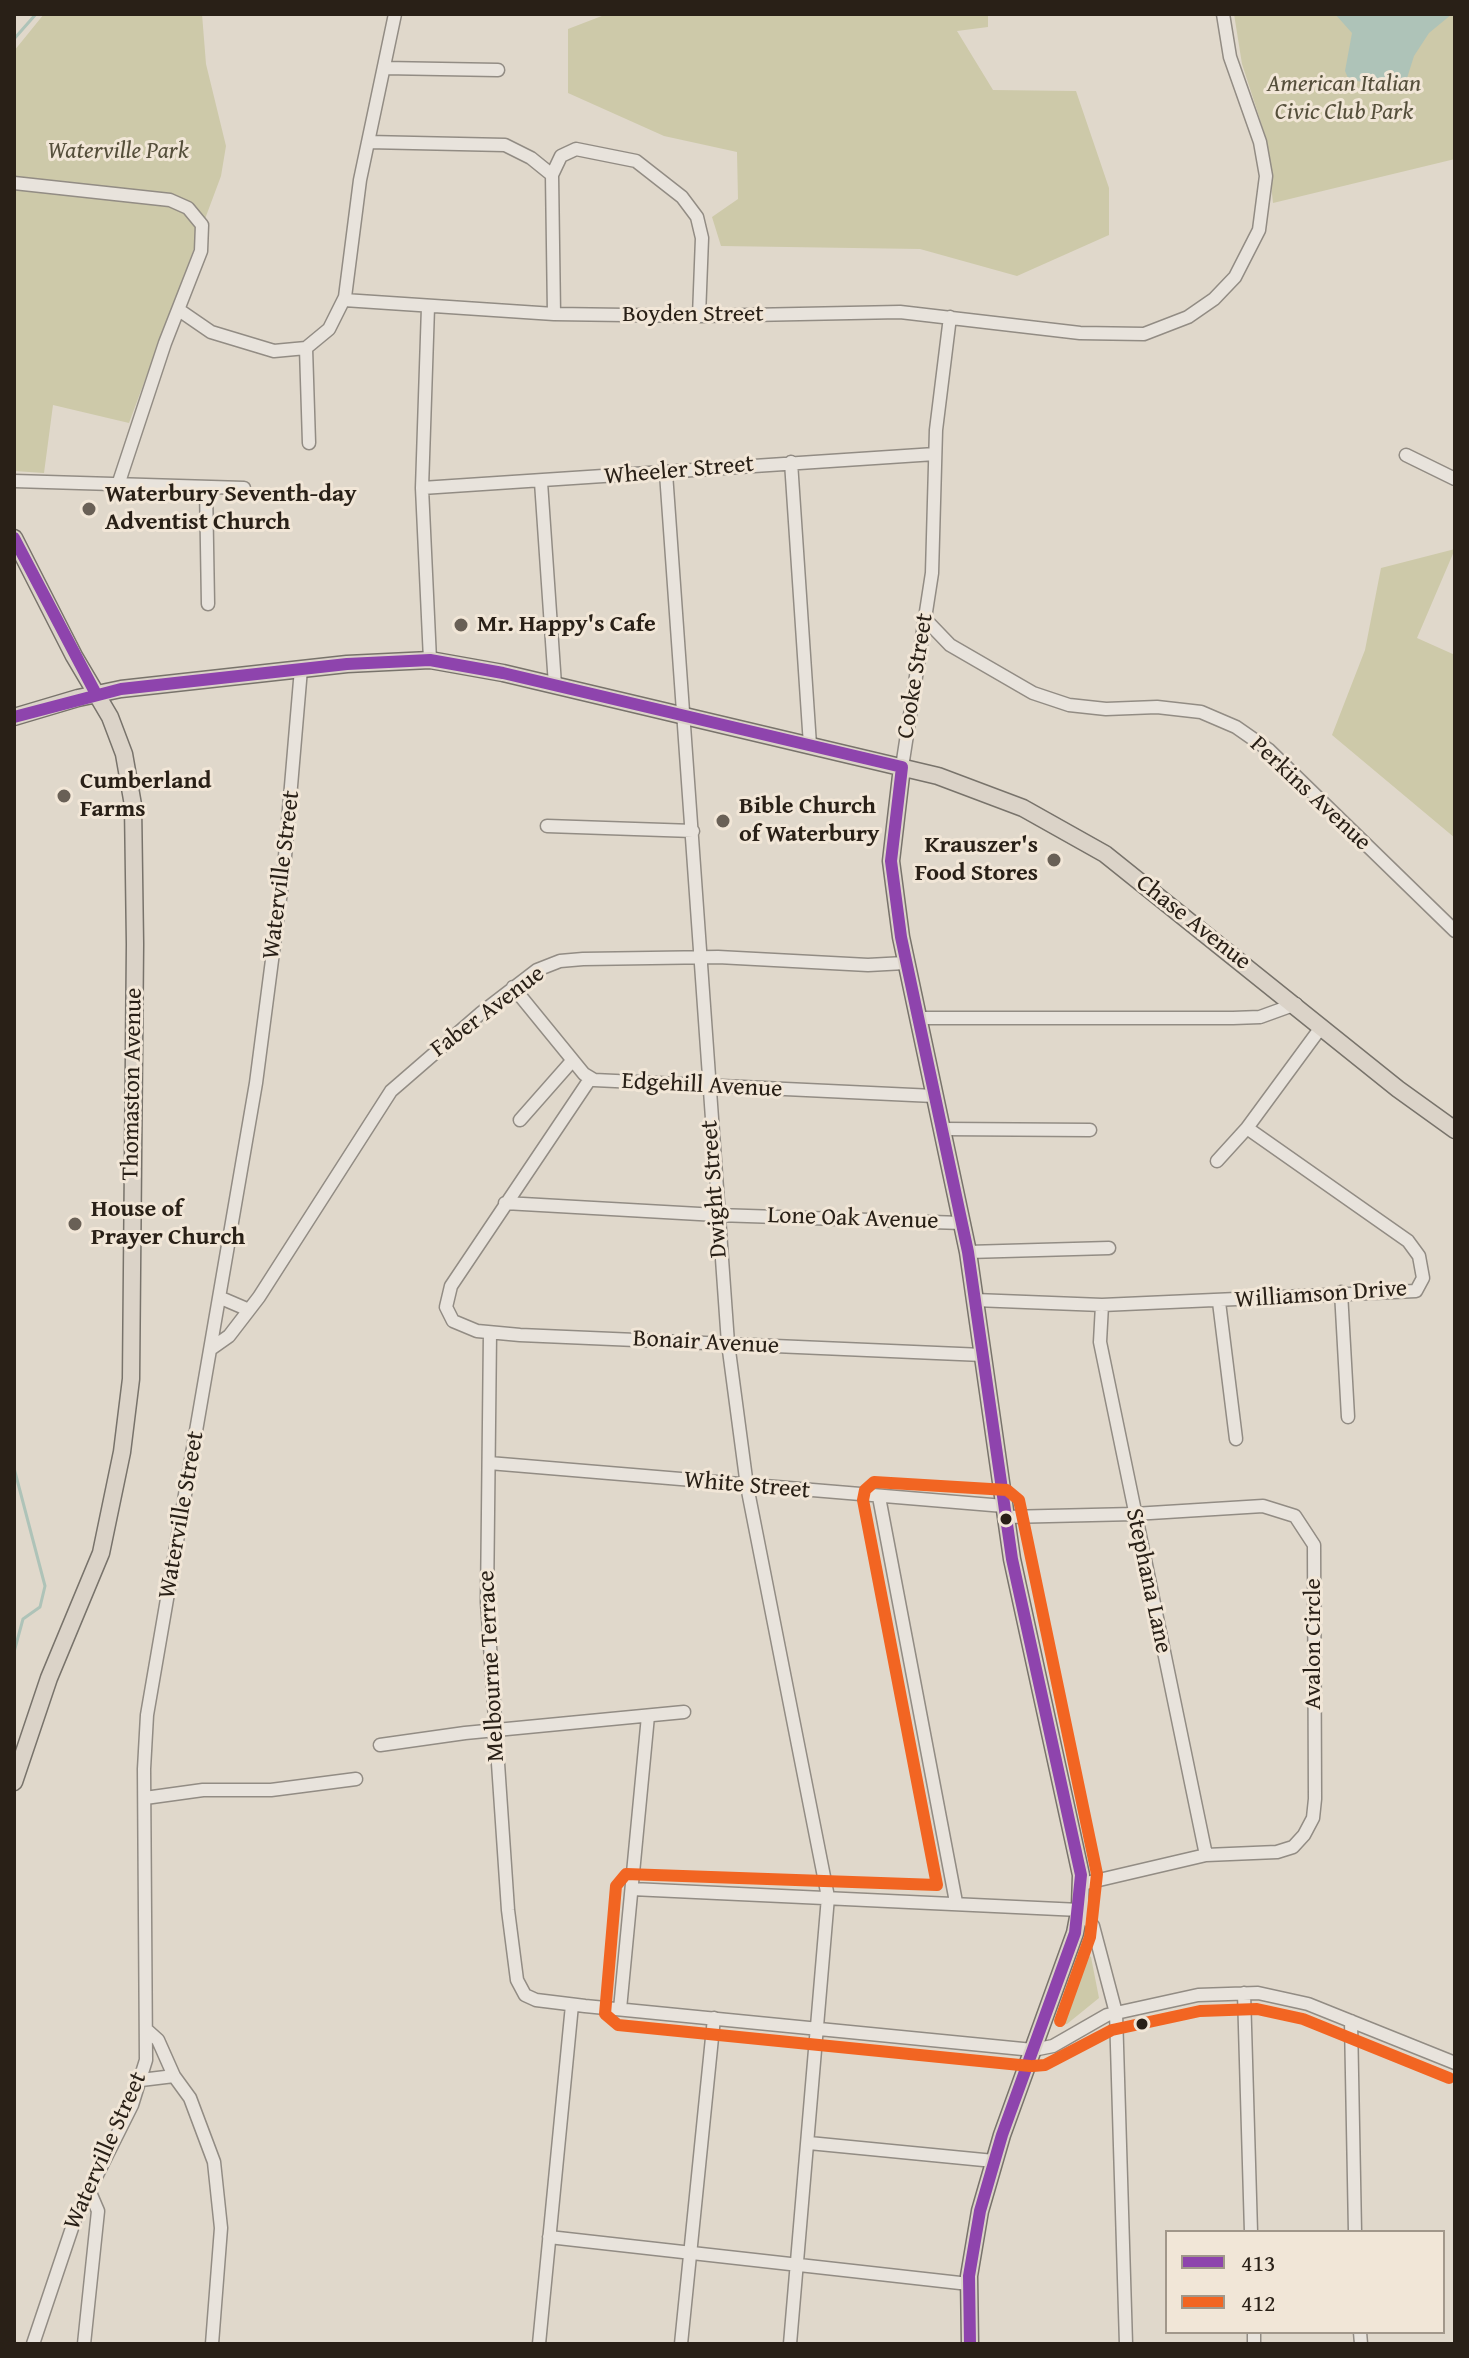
<!DOCTYPE html>
<html>
<head>
<meta charset="utf-8">
<style>
  body { margin:0 }
  #map { position:relative; width:1469px; height:2358px; overflow:hidden; background:#e0d8cb; font-family:"Gentium Book Plus",serif }
  canvas { display:block }
  .frame { position:absolute; inset:0; border:16px solid #292017; pointer-events:none }
  .legend { position:absolute; left:1165px; top:2230px; width:280px; height:104px; box-sizing:border-box; background:#f1e6d7; border:2px solid #a1978a; margin:0; padding:10px 14px; list-style:none; font-size:24px; color:#292017 }
  .legend li { display:flex; align-items:center; gap:16px; height:40px }
  .legend b { width:40px; border:2px solid #a1978a }
</style>
</head>
<body>
<div id="map">
<canvas width="1469" height="2358"></canvas>
<div class="frame"></div>
<ul class="legend">
<li><b style="height:10px;background:#8e44ad"></b>413</li>
<li><b style="height:10px;background:#f26522"></b>412</li>
</ul>
</div>
<script>
const c = document.querySelector('canvas').getContext('2d');
c.lineJoin = 'round';
function fill(path, color) { c.fillStyle = color; c.fill(path, 'evenodd'); }
const shape = rows => new Path2D(rows.map(r => 'M' + r).join(''));
function stroke(path, color, width, dash) { c.strokeStyle = color; c.lineWidth = width; c.lineCap = dash ? 'butt' : 'round'; c.setLineDash(dash || []); c.stroke(path); }
function label(font, color, halo, rows, align = 'center') {
  c.font = font + ' "Gentium Book Plus",serif'; c.lineWidth = 6; c.setLineDash([]); c.textBaseline = 'middle'; c.strokeStyle = halo; c.fillStyle = color; for (const [text, x, y, turn = 0] of rows) {
    c.save(); c.translate(x, y); c.rotate((+turn || 0) * Math.PI / 180); c.textAlign = isNaN(turn) ? turn : align; if (halo) c.strokeText(text, 0, 0); c.fillText(text, 0, 0); c.restore();
  }
}
fill(shape([
  [44,14,202,14,206,64,226,146,221,176,129,423,53,405,44,473,14,471,14,51],
  [607,14,988,14,988,27,957,31,993,90,1076,91,1109,188,1109,235,1017,276,920,249,721,246,712,217,738,199,737,152,664,136,568,93,568,29],
  [1234,14,1455,14,1455,159,1273,203,1266,138,1242,64],
  [1455,549,1417,638,1455,655,1455,838,1332,735,1365,650,1381,568],
  [1083,1953,1091,1957,1099,1998,1067,2024,1060,2025,1056,2016,1078,1957]
]), '#cdc9a9');
fill(shape([
  [1335,14,1452,14,1429,33,1414,56,1402,94,1348,78,1345,71,1352,33]
]), '#aec3b8');
stroke(shape([
  [14,39,36,14],
  [14,1468,45,1586,40,1607,23,1619,14,1652]
]), '#aec3b8', 3);
const minor = shape([
  [384,68,498,70],
  [368,142,505,145,531,158,552,175,561,156,576,149,636,161,682,197,697,217,702,238,699,316],
  [552,175,554,314],
  [14,183,170,200,188,208,202,225,201,251,165,343,118,485],
  [344,300,554,314,699,316,900,312,1080,333,1144,334,1188,317,1214,299,1235,277,1259,230,1266,176,1260,142,1230,57,1223,14],
  [428,307,422,488,430,660],
  [179,310,211,332,274,351,306,348,329,329,345,297,360,180,395,14],
  [306,348,309,443],
  [1406,455,1455,479],
  [791,462,810,745],
  [666,473,728,1343,747,1486,828,1897,790,2344],
  [14,481,244,488],
  [541,482,555,685],
  [206,487,208,604],
  [422,488,935,454],
  [925,619,950,645,1033,693,1069,705,1106,709,1157,707,1201,712,1236,727,1269,750,1455,931],
  [902,767,932,573,936,430,950,317],
  [547,826,693,831],
  [513,987,584,1074,594,1080,934,1096],
  [917,1018,1233,1018,1260,1017,1296,1004],
  [590,1079,451,1286,446,1307,453,1321,477,1331,520,1335,983,1355],
  [520,1120,572,1061],
  [942,1129,1090,1130],
  [1217,1161,1247,1128,1322,1026],
  [505,1203,717,1215,962,1223],
  [968,1252,1109,1248],
  [1341,1292,1348,1417],
  [221,1298,249,1310],
  [975,1300,1102,1305,1416,1291,1423,1278,1419,1256,1408,1241,1247,1128],
  [1219,1302,1236,1439],
  [1102,1305,1100,1342,1206,1855],
  [490,1333,487,1602,508,1910,517,1980,525,1995,536,2000,585,2006,1033,2050,1053,2046,1107,2015,1198,1995,1258,1993,1308,2004,1455,2063],
  [212,1348,229,1336,259,1297,391,1091,481,1013,537,970,560,961,583,959,718,957,868,965,905,963],
  [489,1463,1004,1506],
  [879,1497,956,1902],
  [1006,1517,1134,1514,1263,1506,1295,1516,1314,1545,1315,1799,1313,1818,1304,1835,1293,1847,1277,1852,1206,1855,1082,1884],
  [380,1745,465,1733,684,1712],
  [145,1798,203,1790,271,1790,356,1779],
  [632,1889,1080,1910,1093,1926,1116,2013,1126,2344],
  [1244,1993,1251,2232],
  [620,2009,648,1716],
  [1351,2021,1355,2232],
  [148,2031,158,2040,174,2076,190,2098,214,2162,221,2228,212,2344],
  [141,2080,174,2076],
  [809,2143,994,2161],
  [549,2237,969,2284],
  [1254,2332,1254,2344],
  [1360,2332,1361,2344],
  [33,2344,75,2219,132,2105,146,2060,144,1769,147,1715,256,1083,284,868,301,669],
  [84,2344,98,2211,89,2190],
  [539,2344,572,2005],
  [681,2344,714,2018]
]);
const major = shape([
  [14,538,74,656,110,717,124,754,133,805,135,944,131,1379,122,1452,101,1553,49,1678,14,1782],
  [14,717,78,698,121,689,347,664,430,660,503,673,938,776,1023,808,1105,854,1398,1089,1455,1130],
  [902,767,891,861,901,937,968,1252,1012,1559,1081,1875,1080,1907,1075,1933,1002,2135,980,2211,969,2276,970,2344]
]);
stroke(minor, '#928c84', 15);
stroke(major, '#78736b', 19);
stroke(minor, '#e8e3dc', 12);
stroke(major, '#dbd3c8', 16);
stroke(shape([
  [14,538,96,694],
  [14,717,121,689,347,664,430,660,503,673,902,767,891,861,901,937,968,1252,1012,1559,1081,1875,1075,1933,1002,2135,980,2211,969,2276,970,2344]
]), '#8e44ad', 12);
stroke(shape([
  [1030,2066,618,2025,605,2014,616,1886,626,1874,937,1885,863,1500,865,1490,874,1482,1007,1490,1019,1500,1097,1874,1090,1937,1060,2021],
  [1033,2066,1045,2065,1112,2030,1200,2011,1257,2009,1303,2019,1449,2078]
]), '#f26522', 12);
for (const [x, y, r, color] of [
  [89,509,8,"#696056"],
  [461,625,8,"#696056"],
  [64,796,8,"#696056"],
  [723,821,8,"#696056"],
  [1054,860,8,"#696056"],
  [75,1224,8,"#696056"],
  [1006,1519,7,"#292017"],
  [1142,2024,7,"#292017"]
]) { const dot = new Path2D(); dot.arc(x, y, r, 0, 2 * Math.PI); c.fillStyle = color; c.fill(dot); stroke(dot, '#f1e6d7', 3); }
label('italic 24px', '#554f3b', '#f1e6d7', [
  ["American Italian",1344,85],
  ["Civic Club Park",1344,113],
  ["Waterville Park",118,152]
]);
label('24px', '#292017', '#f1e6d7', [
  ["Boyden Street",693,315],
  ["Wheeler Street",679,471,-5],
  ["Cooke Street",916,676,-81],
  ["Perkins Avenue",1310,794,43],
  ["Waterville Street",282,875,-83],
  ["Chase Avenue",1193,923,38],
  ["Faber Avenue",488,1012,-37],
  ["Thomaston Avenue",133,1084,-89],
  ["Edgehill Avenue",702,1086,3],
  ["Dwight Street",715,1189,-94],
  ["Lone Oak Avenue",853,1219,2],
  ["Williamson Drive",1321,1295,-4],
  ["Bonair Avenue",706,1343,3],
  ["White Street",747,1486,5],
  ["Waterville Street",182,1515,-80],
  ["Stephana Lane",1148,1581,78],
  ["Avalon Circle",1314,1644,-90],
  ["Melbourne Terrace",492,1666,-93],
  ["Waterville Street",106,2151,-66]
]);
label('bold 24px', '#292017', '#f1e6d7', [
  ["Waterbury Seventh-day",105,495],
  ["Adventist Church",105,523],
  ["Mr. Happy's Cafe",477,625],
  ["Cumberland",80,782],
  ["Farms",80,810],
  ["Bible Church",739,807],
  ["of Waterbury",739,835],
  ["Krauszer's",1038,846,"right"],
  ["Food Stores",1038,874,"right"],
  ["House of",91,1210],
  ["Prayer Church",91,1238]
], 'left');
</script>
</body>
</html>
